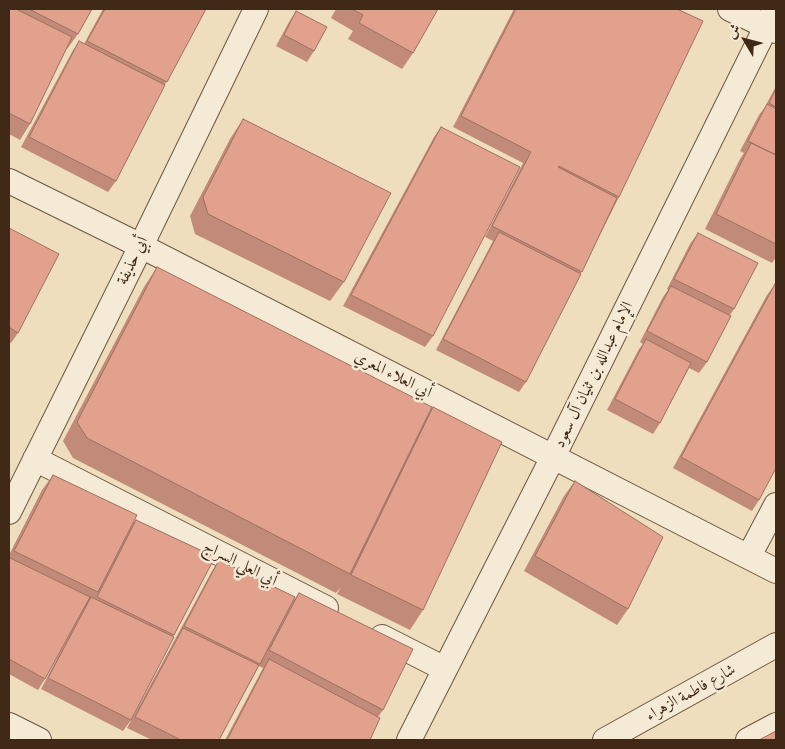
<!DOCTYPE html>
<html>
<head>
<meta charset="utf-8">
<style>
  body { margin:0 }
  #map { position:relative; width:785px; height:749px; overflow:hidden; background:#eedebe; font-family:"Gentium Book Plus",Amiri,serif }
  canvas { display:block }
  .frame { position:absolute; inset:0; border:10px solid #412917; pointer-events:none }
  .north { position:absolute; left:720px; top:15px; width:50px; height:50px; -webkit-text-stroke:4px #f4ead5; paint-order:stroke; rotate:307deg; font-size:14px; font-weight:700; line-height:20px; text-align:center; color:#412917 }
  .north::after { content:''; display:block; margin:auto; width:18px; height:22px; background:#412917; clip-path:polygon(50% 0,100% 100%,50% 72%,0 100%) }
</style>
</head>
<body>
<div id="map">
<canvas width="785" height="749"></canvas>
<div class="frame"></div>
<div class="north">ش</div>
</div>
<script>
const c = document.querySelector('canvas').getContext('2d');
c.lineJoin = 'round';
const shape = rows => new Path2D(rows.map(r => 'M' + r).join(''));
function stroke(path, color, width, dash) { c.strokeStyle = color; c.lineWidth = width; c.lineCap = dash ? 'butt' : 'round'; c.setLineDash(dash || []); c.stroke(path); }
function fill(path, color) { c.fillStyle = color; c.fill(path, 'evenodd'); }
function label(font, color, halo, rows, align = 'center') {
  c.font = font + ' "Gentium Book Plus",Amiri,serif'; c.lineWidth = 5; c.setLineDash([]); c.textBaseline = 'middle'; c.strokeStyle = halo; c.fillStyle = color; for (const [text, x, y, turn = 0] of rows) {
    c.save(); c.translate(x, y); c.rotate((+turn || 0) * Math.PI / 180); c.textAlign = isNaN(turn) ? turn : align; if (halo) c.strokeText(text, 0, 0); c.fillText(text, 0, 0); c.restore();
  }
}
const minor = shape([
  [730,9,776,31],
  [9,181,141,246,776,571],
  [35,459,326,608],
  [9,512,141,246,256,9],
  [749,556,776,505],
  [382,637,445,669],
  [9,725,39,740],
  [409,740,553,457,775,9],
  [605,740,776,645],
  [748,740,776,725]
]);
stroke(minor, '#6c5641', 26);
stroke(minor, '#f4ead5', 24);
fill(shape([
  [9,9,92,9,78,34,67,49,66,49,30,124,20,140,9,134],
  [103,9,206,9,164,86,116,181,108,192,21,147,72,52,79,41,84,44],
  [336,9,438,9,413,53,402,69,348,39,353,31,331,18],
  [514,9,677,9,619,197,526,382,519,392,436,350,493,241,485,237,523,163,453,127],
  [296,11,314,51,307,62,276,46,289,22],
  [776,86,776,257,772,263,705,229,740,159,744,153,740,151,759,115,765,107],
  [243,119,344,282,330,301,195,234,190,216,230,139],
  [441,127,433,336,425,347,343,306,434,137],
  [9,228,18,333,11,343,9,342],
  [698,233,734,309,730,315,707,362,699,373,689,368,660,423,653,434,607,410,639,349,643,344,640,342,663,297,668,290,667,289,690,244],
  [157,267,428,414,433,407,423,610,410,630,337,594,341,587,336,593,73,458,63,441,144,287],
  [775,284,759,500,752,511,673,468,767,295],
  [53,475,130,528,136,520,215,557,173,637,131,720,123,731,41,689,72,630,45,679,38,690,9,674,9,555,42,490],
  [575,481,628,609,617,625,524,571,564,496],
  [219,560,290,605,299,593,383,710,378,717,370,740,225,740,263,668,259,666,219,740,152,740,127,728,212,571]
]), '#c28a78');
const building = shape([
  [9,9,16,9,72,37,30,124,9,113,9,9],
  [29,9,92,9,78,34,29,9],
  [105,9,206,9,167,82,87,41,105,9],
  [352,9,438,9,413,53,359,23,363,15,352,9],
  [516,9,677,9,703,21,619,197,559,166,558,167,617,198,582,272,492,226,531,152,461,116,516,9],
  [296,11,327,27,314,51,284,35,296,11],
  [79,41,165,85,116,181,29,137,79,41],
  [776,89,776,107,769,103,776,89],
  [767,104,776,109,776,155,748,141,767,104],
  [243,119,391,193,344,282,208,214,203,197,243,119],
  [441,127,520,167,433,336,351,295,441,127],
  [751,143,776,155,776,244,716,214,751,143],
  [9,228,59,254,18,333,9,327,9,228],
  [499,232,581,274,526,382,443,339,499,232],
  [698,233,758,263,734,309,674,279,698,233],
  [157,267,432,407,350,574,87,438,77,422,157,267],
  [775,284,776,285,776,468,759,500,681,457,775,284],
  [671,286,731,316,707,362,647,331,671,286],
  [646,339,691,363,660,423,615,399,646,339],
  [433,407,502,442,423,610,351,575,433,407],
  [53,475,137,515,98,592,14,551,53,475],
  [575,481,663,537,628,609,535,556,575,481],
  [136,520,215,557,174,635,97,597,136,520],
  [10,558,90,597,45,679,9,659,9,559,10,558],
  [219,560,295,597,260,664,184,626,219,560],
  [299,593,413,649,383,710,269,650,299,593],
  [91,597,174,637,131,720,48,678,91,597],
  [183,628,259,665,219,740,181,740,135,717,183,628],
  [269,659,380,718,370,740,227,740,269,659],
  [776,731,776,740,759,740,776,731]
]);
fill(building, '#e2a18c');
stroke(building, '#9e7162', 1);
label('16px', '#412917', '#f4ead5', [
  ["أبي حذيفة",133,261,-64],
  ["أبي العلاء المعري",393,375,27],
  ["الإمام عبدالله بن ثنيان آل سعود",594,375,-64],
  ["أبي العلي السراج",240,564,27],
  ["شارع فاطمة الزهراء",691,693,-29]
]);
</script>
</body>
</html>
